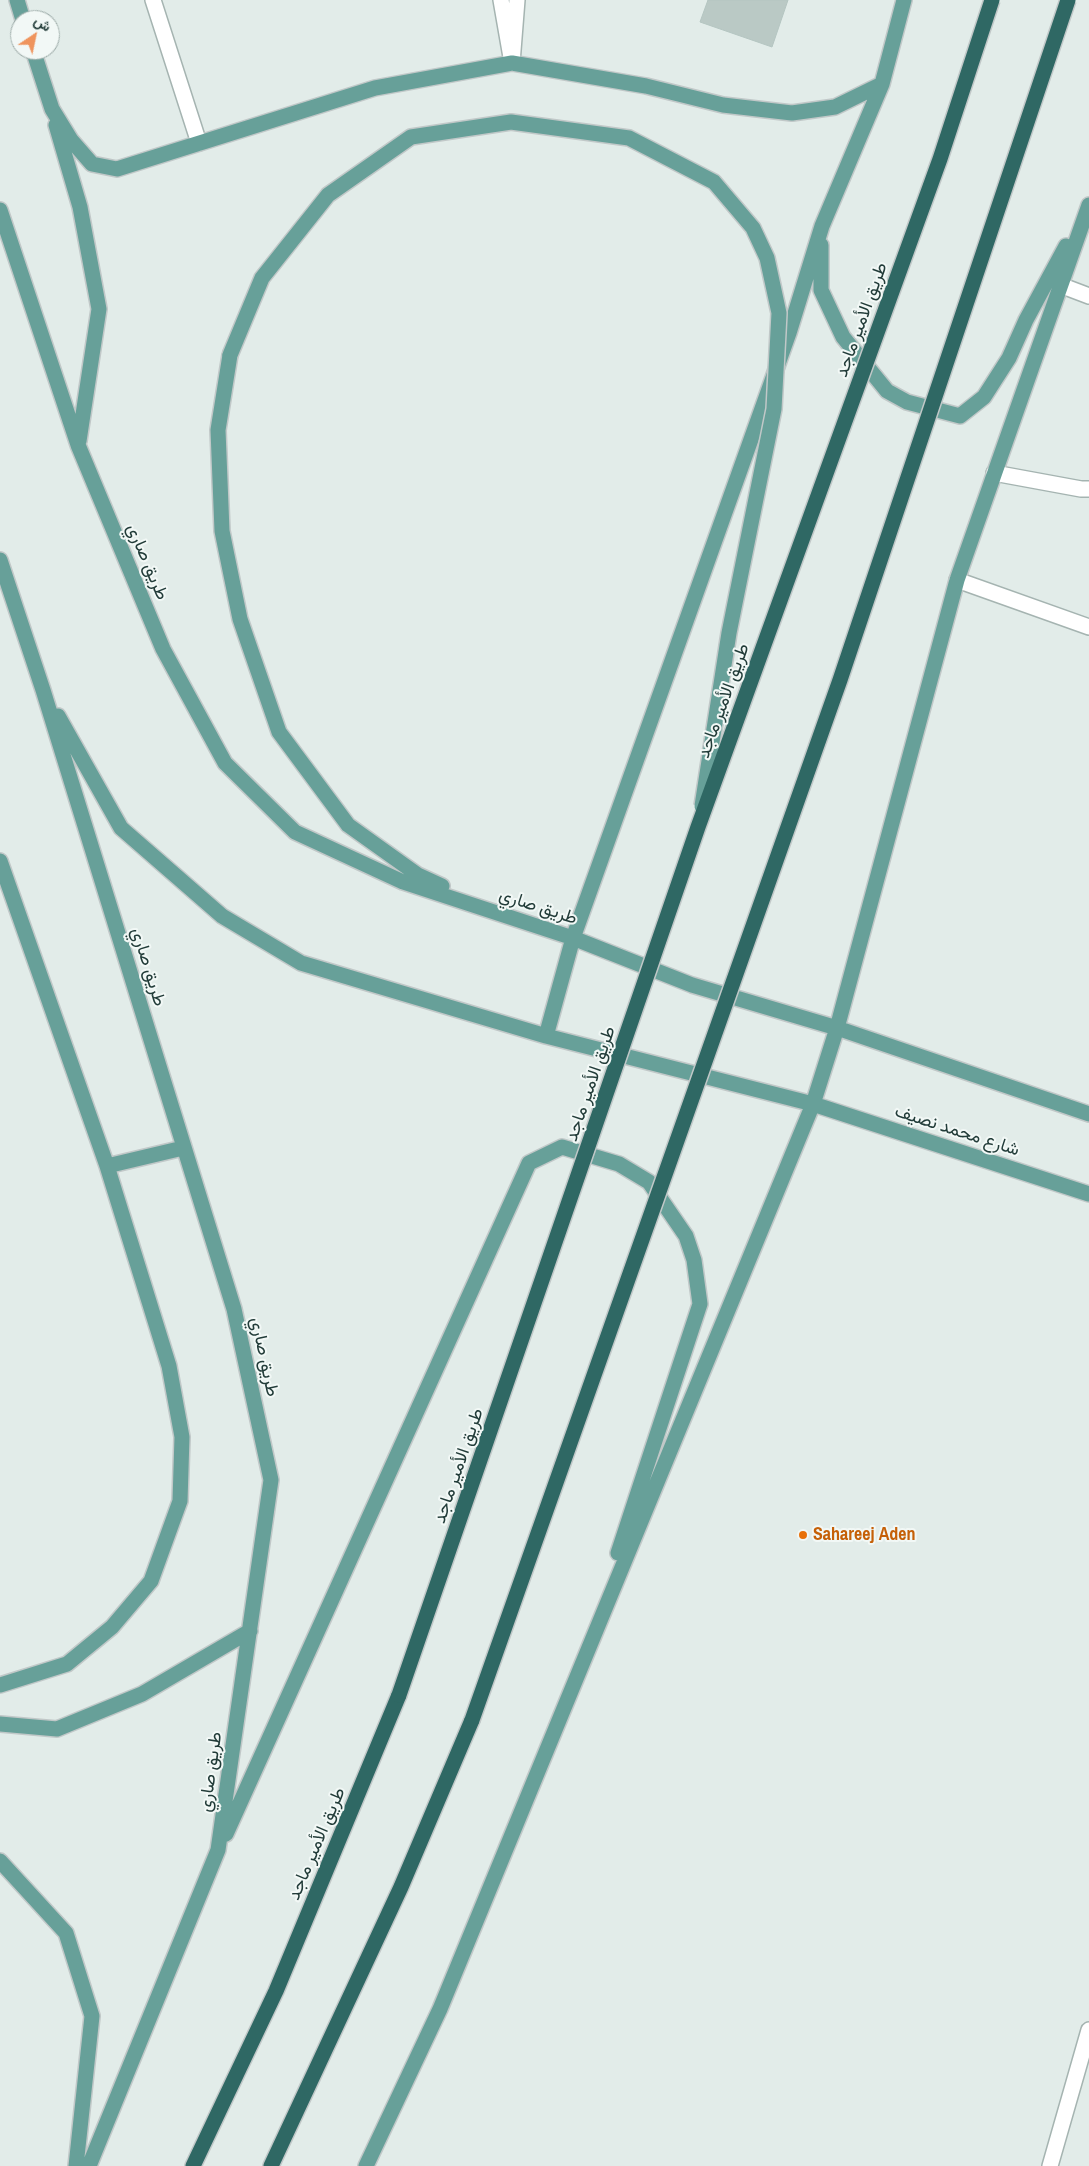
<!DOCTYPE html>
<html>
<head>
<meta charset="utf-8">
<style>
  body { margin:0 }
  #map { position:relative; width:1089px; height:2166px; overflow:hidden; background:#e2ece9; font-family:"Archivo Narrow",Vazirmatn,sans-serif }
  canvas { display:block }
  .north { position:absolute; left:10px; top:10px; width:50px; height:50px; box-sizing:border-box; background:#f2f8f6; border:1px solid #9fadaa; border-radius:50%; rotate:34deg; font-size:14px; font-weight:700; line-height:20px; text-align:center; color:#223c39 }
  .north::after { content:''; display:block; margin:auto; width:18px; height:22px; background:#ef945d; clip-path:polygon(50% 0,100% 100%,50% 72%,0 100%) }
</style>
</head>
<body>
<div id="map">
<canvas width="1089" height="2166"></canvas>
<div class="north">ش</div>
</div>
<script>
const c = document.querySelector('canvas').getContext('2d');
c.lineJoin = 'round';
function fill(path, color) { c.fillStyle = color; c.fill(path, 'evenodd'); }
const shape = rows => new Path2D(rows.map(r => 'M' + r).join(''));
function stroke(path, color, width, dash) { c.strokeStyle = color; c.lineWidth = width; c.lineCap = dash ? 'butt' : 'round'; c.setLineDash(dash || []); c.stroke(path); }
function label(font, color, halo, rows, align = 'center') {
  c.font = font + ' "Archivo Narrow",Vazirmatn,sans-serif'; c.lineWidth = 4; c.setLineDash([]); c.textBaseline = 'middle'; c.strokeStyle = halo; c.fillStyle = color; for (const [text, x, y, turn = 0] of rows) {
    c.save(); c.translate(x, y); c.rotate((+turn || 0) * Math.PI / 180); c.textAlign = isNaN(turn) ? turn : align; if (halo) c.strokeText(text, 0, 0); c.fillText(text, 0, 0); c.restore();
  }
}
const building = shape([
  [708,0,788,0,772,47,700,22,708,0]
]);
fill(building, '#bac9c5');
stroke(building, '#b4c5c1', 1);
const minor = shape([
  [153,0,199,143],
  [501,0,512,63,517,0],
  [1060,285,1089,296],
  [994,473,1081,489,1089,489],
  [957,580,1089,627],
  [1050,2166,1089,2030]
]);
const major = shape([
  [17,0,23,20],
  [33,50,52,109,71,140,92,164,117,169,375,88,512,63,646,86,723,105,792,113,835,107,882,84],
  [56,125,80,207,99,309,79,441],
  [0,210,78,445,163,649,225,763,295,832,403,882,573,938,692,985,837,1028,1089,1114],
  [821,245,821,290,843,337,887,391,907,402,960,416,984,397,1009,358,1026,320,1066,246],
  [230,355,218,430,222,531,240,619,279,732,348,825,418,875,442,886],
  [0,560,43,690,234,1309,271,1480,218,1850,89,2166],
  [58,716,121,828,222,916,301,963,546,1036,813,1104,1089,1194],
  [0,861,107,1166,169,1366,182,1437,180,1501,151,1581,112,1627,67,1664,0,1685],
  [546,1036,573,938,789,333,822,226,882,84,904,0],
  [107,1166,183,1148],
  [0,1724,57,1729,142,1694,250,1631],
  [226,1834,529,1163,562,1147,619,1164,649,1182,686,1236,694,1260,700,1304,618,1553],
  [0,1861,66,1933,92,2016,76,2166],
  [366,2166,440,2009,813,1104,837,1028,957,580,1089,205]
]);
const highway = shape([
  [193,2166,276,1991,399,1695],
  [271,2166,401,1887,472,1720]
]);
stroke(minor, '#a5b4b1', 18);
stroke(major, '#c1c8c8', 18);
stroke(highway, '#c1c8c8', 18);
stroke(minor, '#fff', 15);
stroke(major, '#67a099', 15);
stroke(highway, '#2f6864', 15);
const majorBridge = shape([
  [230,355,262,278,328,195,411,137,511,122,629,138,714,182,753,228,767,258,779,313,774,409,729,633,702,806]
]);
const highwayBridge = shape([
  [399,1695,698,827,940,159,992,0],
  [472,1720,840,680,1068,0]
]);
stroke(majorBridge, '#c1c8c8', 18, []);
stroke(highwayBridge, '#c1c8c8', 18, []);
stroke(majorBridge, '#67a099', 15);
stroke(highwayBridge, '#2f6864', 15);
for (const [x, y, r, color] of [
  [803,1535,5,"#e8710a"]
]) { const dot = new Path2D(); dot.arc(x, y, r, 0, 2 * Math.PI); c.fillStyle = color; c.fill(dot); stroke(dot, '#f2f8f6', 2); }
label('18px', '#223c39', '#f2f8f6', [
  ["طريق الأمير ماجد",862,320,-70],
  ["طريق صاري",147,562,67],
  ["طريق الأمير ماجد",724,701,-70],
  ["طريق صاري",538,907,18],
  ["طريق صاري",148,967,73],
  ["طريق الأمير ماجد",591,1084,-71],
  ["شارع محمد نصيف",957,1131,18],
  ["طريق صاري",264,1357,78],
  ["طريق الأمير ماجد",459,1466,-71],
  ["طريق صاري",211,1772,-82],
  ["طريق الأمير ماجد",317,1844,-67]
]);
label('bold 18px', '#c56008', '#f2f8f6', [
  ["Sahareej Aden",813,1535]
], 'left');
</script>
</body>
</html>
